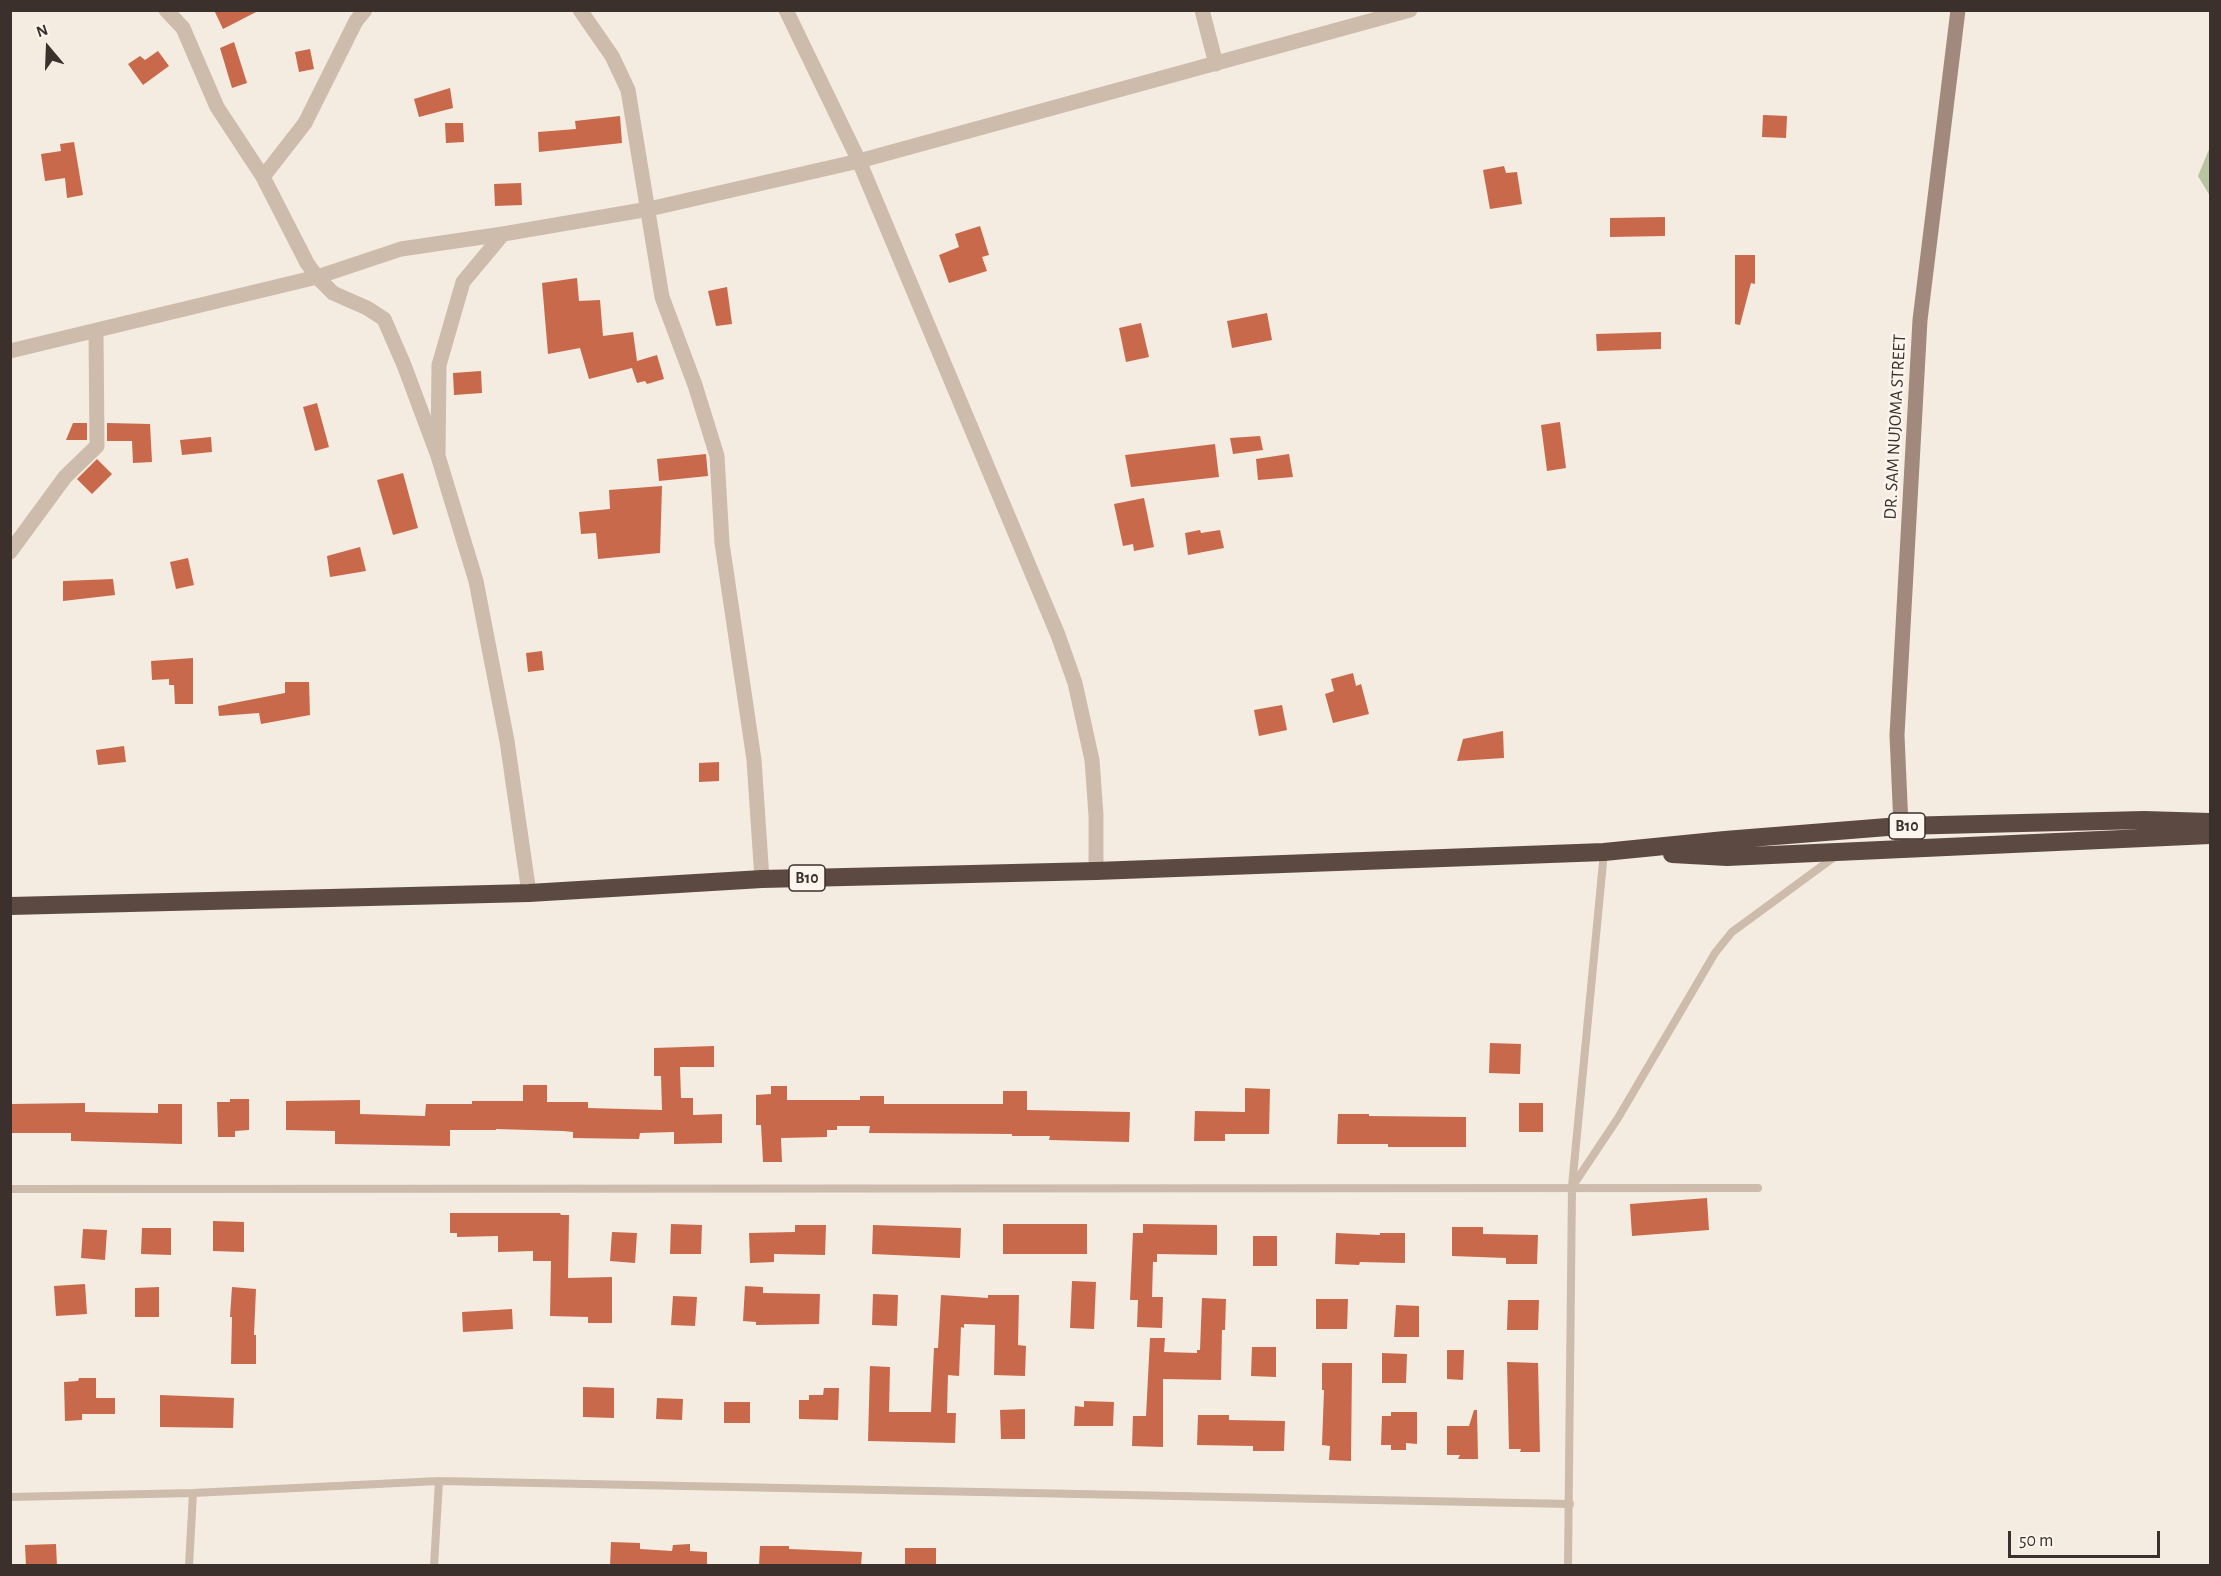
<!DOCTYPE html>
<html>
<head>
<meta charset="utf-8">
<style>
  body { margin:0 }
  #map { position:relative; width:2221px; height:1576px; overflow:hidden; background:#f4ebe1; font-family:"Alegreya Sans",sans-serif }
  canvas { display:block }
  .frame { position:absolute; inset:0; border:12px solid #3b302b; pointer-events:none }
  .north { position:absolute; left:18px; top:18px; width:60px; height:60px; -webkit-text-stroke:4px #fbf5ee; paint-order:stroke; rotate:341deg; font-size:16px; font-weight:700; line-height:24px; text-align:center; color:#3b302b }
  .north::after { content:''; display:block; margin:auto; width:21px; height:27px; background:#3b302b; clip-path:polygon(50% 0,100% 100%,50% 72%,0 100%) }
  .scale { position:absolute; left:2008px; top:1531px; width:152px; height:27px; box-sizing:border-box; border:3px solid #3b302b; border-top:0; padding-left:8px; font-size:18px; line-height:21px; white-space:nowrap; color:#3b302b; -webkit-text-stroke:4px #fbf5ee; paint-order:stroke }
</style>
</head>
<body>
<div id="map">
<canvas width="2221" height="1576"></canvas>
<div class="frame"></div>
<div class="north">N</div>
<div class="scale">50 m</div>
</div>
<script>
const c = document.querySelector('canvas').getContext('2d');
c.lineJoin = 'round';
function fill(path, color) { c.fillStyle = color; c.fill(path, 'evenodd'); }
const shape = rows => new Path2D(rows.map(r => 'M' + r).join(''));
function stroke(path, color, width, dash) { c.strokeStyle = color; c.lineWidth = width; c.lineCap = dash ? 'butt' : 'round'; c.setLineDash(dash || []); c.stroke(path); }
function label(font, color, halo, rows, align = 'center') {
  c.font = font + ' "Alegreya Sans",sans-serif'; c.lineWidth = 5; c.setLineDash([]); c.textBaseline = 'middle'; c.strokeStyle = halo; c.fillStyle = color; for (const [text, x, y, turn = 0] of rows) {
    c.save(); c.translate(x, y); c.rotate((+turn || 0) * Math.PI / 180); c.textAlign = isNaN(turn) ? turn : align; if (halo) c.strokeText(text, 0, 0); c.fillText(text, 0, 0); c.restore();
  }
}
fill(shape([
  [2210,147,2210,196,2198,176]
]), '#b8c4a0');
fill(shape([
  [214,10,260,10,223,29],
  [234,42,247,83,232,88,220,48],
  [310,49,314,69,299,72,295,52],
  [158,51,169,66,143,85,128,64,140,56,145,60],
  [450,88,453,108,419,117,414,99],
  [1763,115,1787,116,1786,138,1762,137],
  [620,116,622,143,539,152,538,132,576,129,575,121],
  [445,123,463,123,464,142,446,143],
  [74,142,83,195,67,198,65,178,45,181,41,154,61,151,60,144],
  [1504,166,1506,173,1517,172,1522,204,1490,209,1483,170],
  [521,183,522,205,495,206,494,184],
  [1665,217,1665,236,1610,237,1610,218],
  [980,226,989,255,982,257,987,271,949,283,939,255,959,247,955,234],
  [1735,255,1755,255,1755,284,1751,283,1740,325,1735,324],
  [577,278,579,301,600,300,603,336,633,332,637,361,657,355,664,379,647,384,645,381,637,383,632,368,589,379,580,348,548,354,542,283],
  [727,287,732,324,716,326,708,291],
  [1267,313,1272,340,1232,348,1227,321],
  [1141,323,1149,357,1126,362,1119,328],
  [1661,332,1661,349,1597,351,1596,334],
  [481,371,482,393,454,395,453,373],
  [317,403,329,447,315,451,303,407],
  [1560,422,1566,468,1547,471,1541,425],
  [73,423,87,423,87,440,66,440],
  [107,423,150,424,152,462,133,463,132,441,107,441],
  [1260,436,1263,450,1233,454,1230,438],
  [211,437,212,452,182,455,180,440],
  [1215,444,1219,477,1131,487,1125,455],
  [706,454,708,476,659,481,657,459],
  [1289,454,1293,477,1258,480,1256,459],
  [97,459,112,474,92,494,77,479],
  [403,473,418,528,393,535,377,480],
  [662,486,660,553,598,559,596,533,581,534,579,512,610,509,609,490],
  [1144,498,1154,547,1134,551,1133,544,1123,546,1114,504],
  [1200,530,1201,533,1220,530,1224,548,1188,555,1185,533],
  [360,547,366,571,330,577,327,556],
  [188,558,194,585,176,589,170,562],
  [113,579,115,595,63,601,63,581],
  [542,651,544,670,528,672,526,653],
  [193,658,193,704,175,704,174,685,169,685,169,679,152,680,151,661],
  [1353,673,1356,686,1361,684,1369,714,1333,723,1325,694,1334,691,1331,679],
  [285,682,309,682,310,715,261,724,259,713,219,716,218,706,285,693],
  [1282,705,1287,730,1259,736,1254,710],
  [1503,731,1504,758,1457,761,1463,739],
  [124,746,126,762,98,765,96,750],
  [719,762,719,781,699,782,699,763],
  [1490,1043,1521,1044,1520,1074,1489,1073],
  [714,1046,714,1067,680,1067,681,1098,693,1098,693,1115,722,1114,722,1143,674,1144,674,1132,640,1133,639,1139,573,1138,573,1132,563,1131,496,1129,496,1130,450,1130,450,1146,335,1144,335,1131,286,1130,286,1101,360,1100,360,1114,425,1116,426,1104,472,1104,472,1101,523,1101,523,1085,547,1085,547,1102,588,1102,588,1108,662,1110,661,1076,654,1076,654,1048],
  [771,1086,787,1086,787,1100,860,1100,860,1096,884,1096,884,1104,1003,1104,1003,1091,1027,1091,1027,1110,1130,1112,1129,1142,1049,1140,1050,1136,1012,1136,1012,1134,869,1133,870,1126,837,1126,837,1130,827,1130,827,1137,781,1138,782,1162,763,1162,761,1125,756,1125,756,1095,771,1094],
  [1245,1088,1270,1089,1269,1134,1225,1134,1225,1141,1194,1141,1195,1111,1245,1112],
  [230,1099,249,1099,249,1130,235,1131,235,1137,218,1137,217,1102,230,1102],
  [85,1103,85,1112,158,1113,158,1104,182,1104,182,1144,71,1141,71,1133,11,1133,11,1104],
  [1519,1103,1543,1103,1543,1132,1519,1132],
  [1338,1114,1369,1114,1369,1116,1466,1117,1466,1147,1388,1147,1388,1144,1337,1144],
  [1707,1198,1709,1230,1632,1236,1630,1204],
  [450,1213,560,1213,561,1215,569,1215,568,1278,612,1277,612,1323,588,1323,588,1317,550,1316,551,1261,533,1261,533,1251,498,1252,498,1236,457,1237,457,1233,450,1233],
  [213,1221,244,1222,244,1252,213,1251],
  [671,1224,702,1225,701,1254,670,1254],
  [1003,1224,1087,1224,1087,1254,1003,1254],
  [1143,1224,1217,1225,1217,1255,1157,1254,1157,1262,1153,1262,1152,1297,1163,1297,1162,1328,1137,1327,1138,1300,1130,1300,1133,1233,1143,1233],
  [795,1225,826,1225,825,1255,774,1254,774,1262,750,1263,749,1233,795,1232],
  [873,1225,961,1228,960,1258,872,1254],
  [1452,1227,1483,1227,1483,1234,1538,1235,1537,1264,1506,1264,1506,1258,1452,1256],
  [142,1228,171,1228,171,1255,141,1254],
  [83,1229,107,1230,105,1260,81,1258],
  [612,1232,637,1233,635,1263,610,1261],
  [1336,1233,1380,1235,1380,1233,1405,1233,1405,1263,1360,1262,1359,1265,1335,1264],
  [1253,1236,1277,1236,1277,1266,1253,1266],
  [1072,1281,1096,1282,1094,1329,1070,1328],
  [85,1284,87,1314,56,1316,54,1286],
  [745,1286,763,1287,763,1293,820,1294,819,1324,756,1325,756,1322,743,1321],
  [159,1287,159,1317,135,1317,135,1288],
  [232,1287,256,1289,254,1335,256,1335,256,1364,231,1364,232,1317,230,1317],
  [873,1294,898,1295,897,1326,872,1325],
  [941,1295,988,1298,988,1295,1019,1295,1018,1345,1026,1346,1025,1376,994,1375,995,1325,964,1324,964,1328,961,1327,959,1376,948,1375,947,1413,956,1413,955,1443,868,1441,870,1366,890,1367,889,1412,931,1412,934,1348,938,1348],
  [673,1296,697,1297,695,1326,671,1325],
  [1202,1298,1226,1299,1225,1330,1222,1330,1221,1380,1163,1379,1163,1447,1132,1446,1133,1416,1146,1416,1150,1338,1165,1338,1164,1352,1197,1353,1197,1350,1200,1350],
  [1316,1299,1348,1299,1347,1329,1316,1329],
  [1508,1300,1539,1300,1538,1330,1507,1330],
  [1396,1305,1419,1306,1419,1337,1394,1337],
  [512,1309,513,1329,463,1332,462,1312],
  [1252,1347,1276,1347,1276,1377,1251,1376],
  [1447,1350,1464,1350,1463,1380,1447,1379],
  [1382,1353,1407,1354,1406,1383,1382,1383],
  [1507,1362,1538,1363,1540,1452,1520,1452,1521,1449,1509,1449],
  [1322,1363,1352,1363,1351,1461,1329,1460,1330,1446,1322,1445,1324,1390,1322,1390],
  [79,1378,96,1378,96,1398,115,1398,115,1414,82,1414,82,1420,65,1421,64,1382,78,1381],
  [583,1387,614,1388,614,1418,583,1417],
  [824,1388,839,1388,838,1420,799,1419,799,1400,809,1400,809,1395,823,1395],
  [160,1395,234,1398,233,1428,160,1427],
  [657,1398,683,1399,682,1420,656,1419],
  [1084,1401,1114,1402,1113,1426,1074,1426,1075,1406,1084,1407],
  [724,1402,750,1402,750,1423,724,1423],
  [1025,1409,1025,1439,1001,1439,1000,1410],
  [1474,1410,1477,1410,1478,1459,1458,1459,1460,1455,1447,1455,1447,1426,1469,1426],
  [1391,1412,1417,1412,1417,1444,1406,1443,1406,1450,1391,1450,1391,1445,1381,1445,1382,1416,1391,1416],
  [1198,1415,1229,1415,1229,1420,1285,1421,1284,1451,1253,1451,1253,1446,1197,1445],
  [611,1542,640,1543,640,1549,672,1551,673,1545,690,1544,690,1551,707,1552,707,1566,610,1566],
  [56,1544,57,1566,26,1566,25,1545],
  [760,1546,789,1546,789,1549,862,1552,861,1566,759,1566],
  [905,1548,936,1548,936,1566,905,1566]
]), '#c8694b');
stroke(shape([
  [1574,1184,1618,1118,1715,953,1732,932,1837,855],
  [10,1189,1758,1188],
  [10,1497,193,1493,439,1481,1570,1504],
  [189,1566,193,1493],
  [434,1566,439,1481],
  [1568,1566,1572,1186,1604,852]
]), '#cdbbac', 8);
stroke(shape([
  [166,10,183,28,217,107,263,177,307,263,317,277,333,293,367,308,384,319,404,365,438,456,476,581,507,741,529,893],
  [580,10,612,56,628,90,662,297,695,385,717,456,722,543,754,760,762,879],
  [786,10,859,161,1058,635,1075,683,1092,760,1096,815,1096,871],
  [1202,10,1216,64],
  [263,177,305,123,356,21,365,10],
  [10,351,317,277,401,249,503,234],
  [438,456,439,365,463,282,503,234,649,209,859,161,1410,10],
  [10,552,65,477,97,446,96,331]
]), '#cdbbac', 15);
stroke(shape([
  [1902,849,1897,735,1920,320,1958,10]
]), '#a18a7d', 15);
stroke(shape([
  [1672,854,1727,857,2210,835],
  [10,906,529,893,762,879,1096,871,1604,852,1725,840,1900,826,2144,820,2210,822]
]), '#5c4a42', 18);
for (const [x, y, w] of [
  [1907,826,36],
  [807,878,36]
]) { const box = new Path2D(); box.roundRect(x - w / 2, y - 13, w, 26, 4.5); c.fillStyle = '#fbf5ee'; c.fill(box); stroke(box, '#3b302b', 1.5); }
label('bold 16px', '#3b302b', null, [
  ["B10",1907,826],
  ["B10",807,878]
]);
label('18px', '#3b302b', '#fbf5ee', [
  ["DR. SAM NUJOMA STREET",1895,427,-87]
]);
</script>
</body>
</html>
